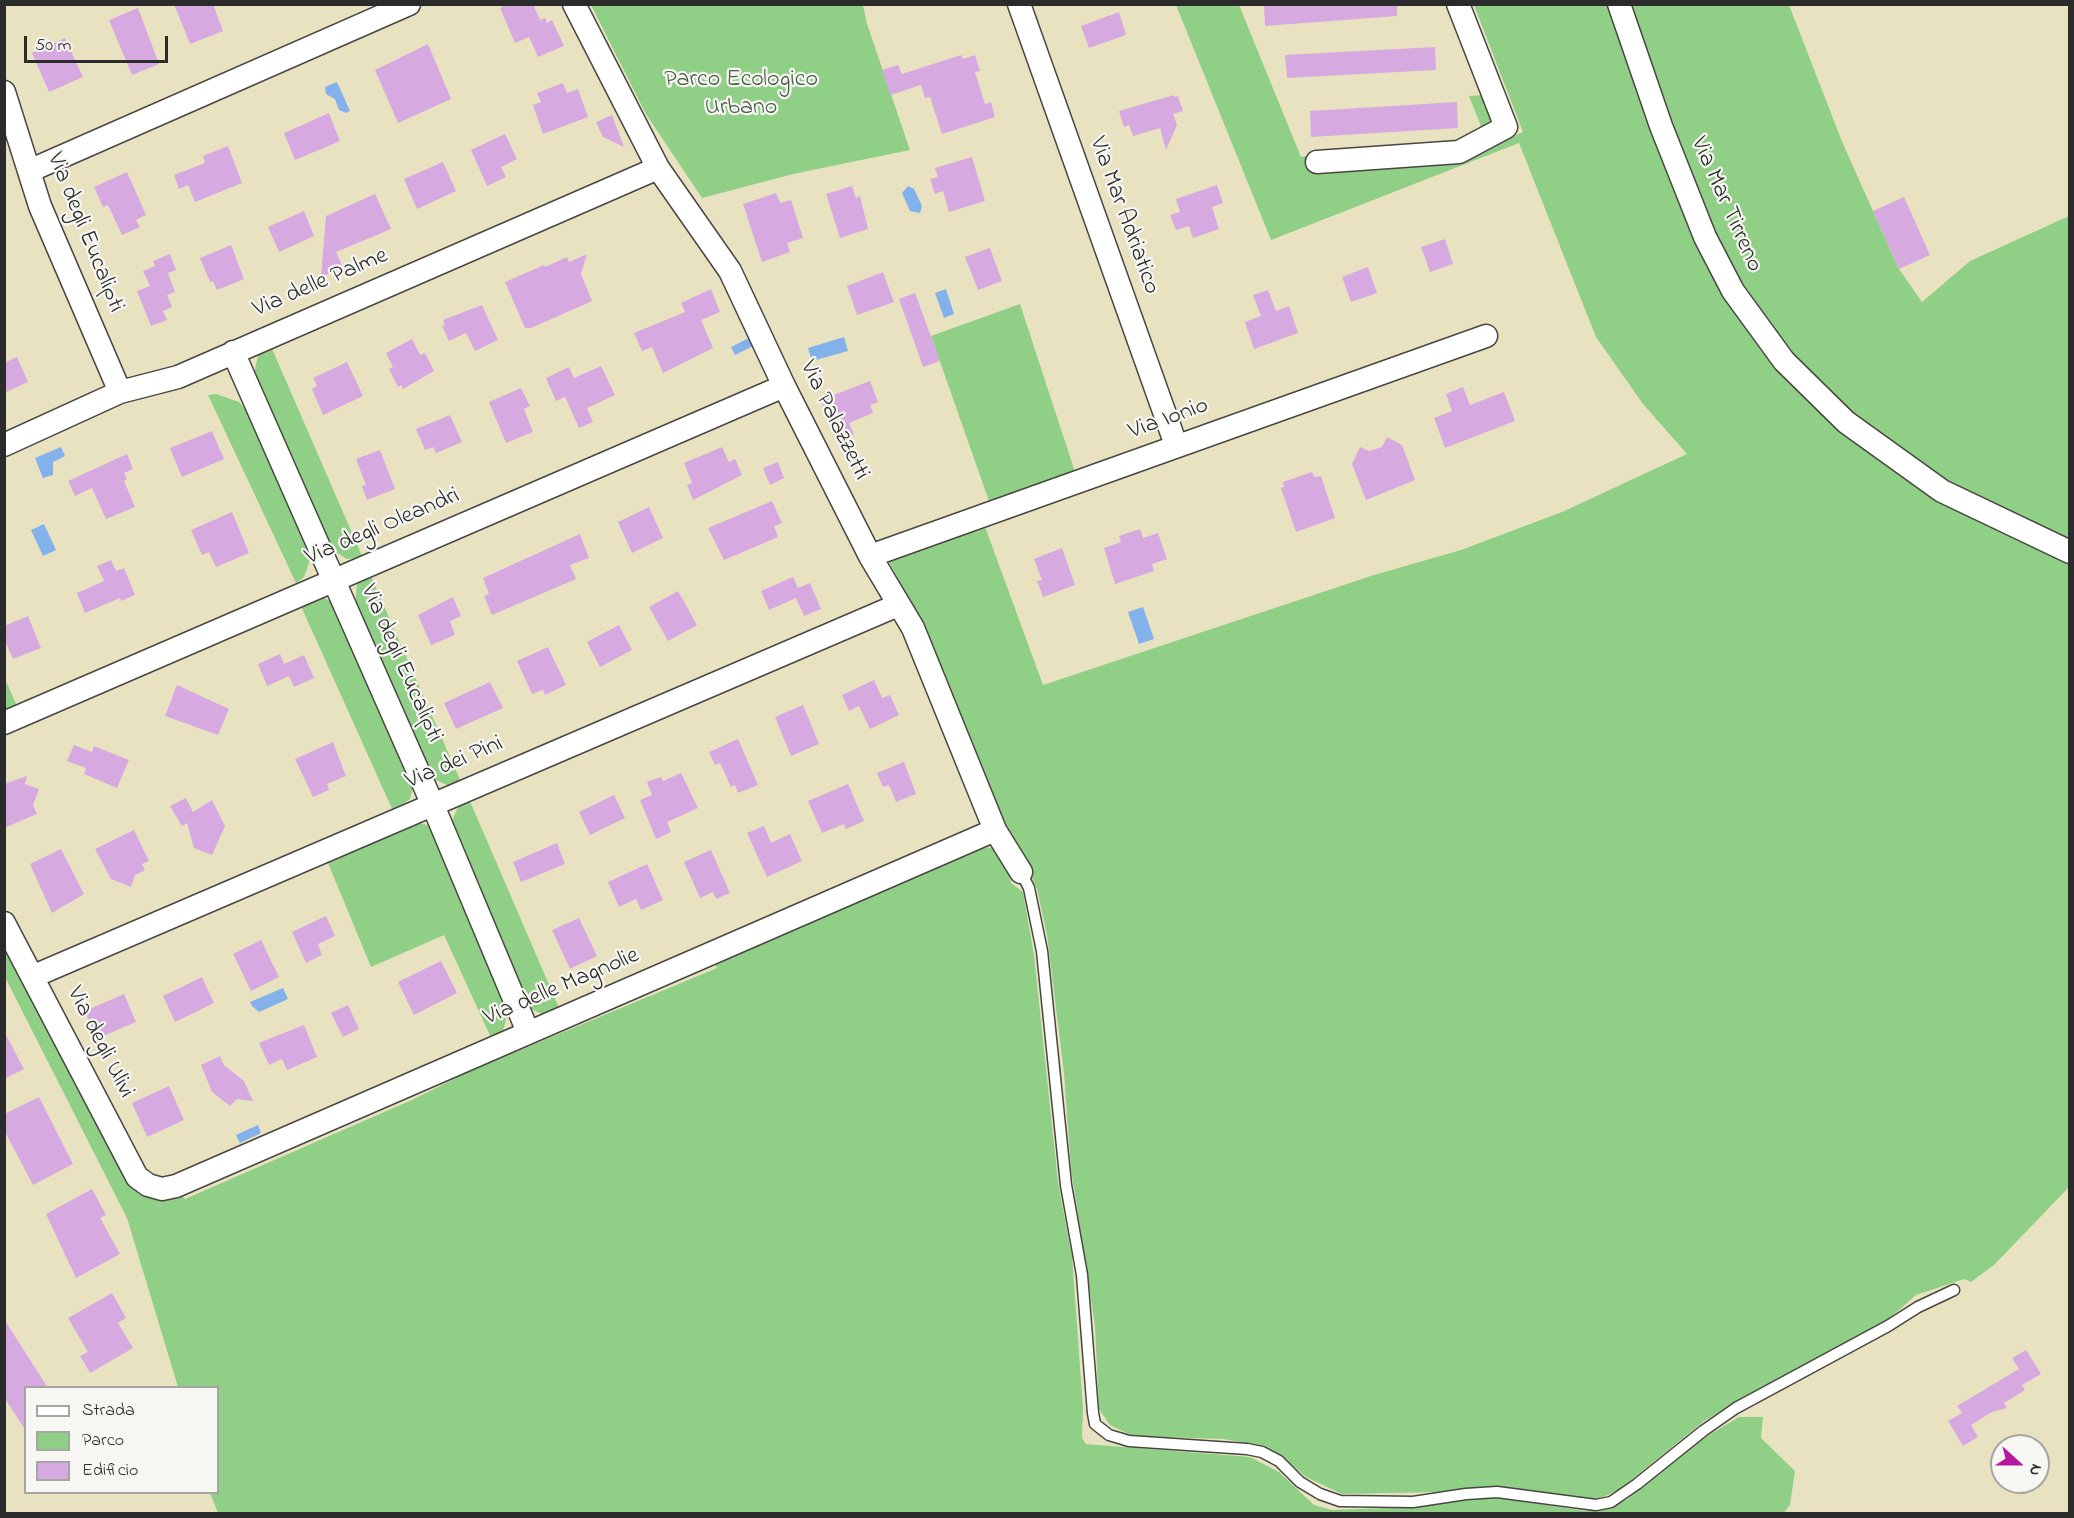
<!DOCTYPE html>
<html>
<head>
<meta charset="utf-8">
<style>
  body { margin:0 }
  #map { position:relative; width:2074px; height:1518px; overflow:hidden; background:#e9e2c1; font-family:"Indie Flower",sans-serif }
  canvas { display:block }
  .frame { position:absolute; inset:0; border:6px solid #2b2b2b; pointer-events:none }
  .legend { position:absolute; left:24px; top:1386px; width:195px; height:108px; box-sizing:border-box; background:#f6f6f2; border:2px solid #a5a5a2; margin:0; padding:8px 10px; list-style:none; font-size:18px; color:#2b2b2b }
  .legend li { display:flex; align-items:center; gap:12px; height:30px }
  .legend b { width:30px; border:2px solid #a5a5a2 }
  .north { position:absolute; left:1990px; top:1434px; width:60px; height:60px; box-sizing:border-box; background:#f6f6f2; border:2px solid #a5a5a2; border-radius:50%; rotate:111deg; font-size:16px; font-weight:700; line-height:24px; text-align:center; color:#2b2b2b }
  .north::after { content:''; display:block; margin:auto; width:21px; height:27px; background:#b5179e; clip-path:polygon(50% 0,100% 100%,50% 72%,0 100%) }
  .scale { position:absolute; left:24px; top:36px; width:144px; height:27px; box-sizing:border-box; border:3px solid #2b2b2b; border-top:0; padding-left:8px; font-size:18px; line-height:21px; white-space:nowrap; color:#2b2b2b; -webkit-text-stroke:4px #f6f6f2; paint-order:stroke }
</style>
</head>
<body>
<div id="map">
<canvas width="2074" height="1518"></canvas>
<div class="frame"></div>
<ul class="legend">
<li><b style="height:8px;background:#fff"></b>Strada</li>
<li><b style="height:16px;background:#90cf86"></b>Parco</li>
<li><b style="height:16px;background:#d6aae1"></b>Edificio</li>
</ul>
<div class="north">N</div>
<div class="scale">50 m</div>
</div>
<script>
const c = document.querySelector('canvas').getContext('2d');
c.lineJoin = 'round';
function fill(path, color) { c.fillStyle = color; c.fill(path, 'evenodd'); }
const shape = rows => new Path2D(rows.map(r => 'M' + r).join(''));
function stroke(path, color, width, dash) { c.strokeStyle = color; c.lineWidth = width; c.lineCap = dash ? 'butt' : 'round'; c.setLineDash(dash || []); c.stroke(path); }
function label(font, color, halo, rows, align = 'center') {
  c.font = font + ' "Indie Flower",sans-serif'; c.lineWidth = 4.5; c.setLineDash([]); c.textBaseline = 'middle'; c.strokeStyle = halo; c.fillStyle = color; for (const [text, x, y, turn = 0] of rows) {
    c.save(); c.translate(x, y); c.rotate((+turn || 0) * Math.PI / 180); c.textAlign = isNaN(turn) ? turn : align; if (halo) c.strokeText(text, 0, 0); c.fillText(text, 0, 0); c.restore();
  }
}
fill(shape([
  [591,5,863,5,867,24,910,150,793,174,702,198,646,114],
  [1176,5,1239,5,1301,157,1307,156,1309,169,1459,161,1523,132,1474,5,1611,5,1680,193,1819,408,2069,560,2069,1187,1994,1265,1971,1282,1964,1279,1916,1295,1885,1322,1745,1396,1704,1421,1620,1489,1603,1497,1588,1500,1478,1487,1440,1492,1342,1494,1306,1477,1279,1454,1259,1445,1223,1439,1133,1436,1110,1425,1099,1409,1095,1326,1071,1169,1064,1073,1047,935,1037,889,1012,834,993,804,944,684,931,642,886,556,984,524,1043,685,1374,575,1461,550,1562,512,1687,454,1643,404,1596,337,1519,143,1271,240],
  [1625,5,1789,5,1843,144,1899,269,1922,302,1970,261,2069,216,2069,544,1947,486,1848,412,1771,329,1717,246],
  [1482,95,1494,126,1483,131,1469,96],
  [1020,304,1076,475,990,504,931,336],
  [270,344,362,556,358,558,347,559,331,549,254,373,258,356],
  [216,394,239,402,254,419,311,557,304,577,296,583,208,395],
  [370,574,461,782,457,785,447,785,429,777,355,605,357,584],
  [322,596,334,604,413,787,410,799,393,811,300,604],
  [4,677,18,708,4,713],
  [469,799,560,1010,544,1015,529,1008,452,821,459,805],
  [415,822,427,825,434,831,508,1011,502,1035,492,1040,444,935,371,967,328,863],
  [982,847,993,848,1008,867,1011,883,1023,892,1034,955,1058,1182,1072,1257,1083,1408,1082,1438,1086,1444,1250,1457,1279,1472,1314,1505,1332,1510,1413,1507,1493,1497,1586,1511,1610,1508,1628,1499,1694,1444,1739,1417,1763,1417,1761,1438,1795,1471,1790,1505,1783,1514,218,1513,210,1493,218,1492,218,1388,178,1387,127,1218,5,977,4,939,131,1185,180,1193,185,1199,414,1099,470,1071,717,968,714,963]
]), '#90cf86');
fill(shape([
  [337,82,350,111,346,113,339,110,335,99,326,94,325,87],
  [908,186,914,189,922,206,920,213,910,211,902,193],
  [946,289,954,314,944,318,935,293],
  [844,337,848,351,812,361,808,348],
  [749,338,753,346,735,355,731,347],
  [61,447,65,456,53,462,53,475,43,478,35,458],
  [44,524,56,550,43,556,31,530],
  [1143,607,1154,639,1139,644,1128,612],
  [283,988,288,999,259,1012,252,1006,250,1002],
  [258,1125,261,1133,240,1143,236,1135]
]), '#82b1ec');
fill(shape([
  [174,4,213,4,223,31,190,44],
  [508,4,533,4,540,20,545,18,547,23,552,20,564,46,538,57,529,37,515,43,500,8],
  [1264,4,1397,4,1397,16,1265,26],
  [138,8,159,64,132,75,109,20],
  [1119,12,1126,35,1089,48,1081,26],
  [65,38,83,77,49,92,32,53],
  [428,44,451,99,398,123,375,70],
  [1435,47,1436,70,1287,78,1285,55],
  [961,55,963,59,975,55,980,71,975,72,985,104,991,102,995,117,942,134,930,97,925,98,921,85,890,95,882,70,898,65,902,74],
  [563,83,567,93,578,89,588,117,543,134,533,105,541,102,537,93],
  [1174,95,1174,97,1178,96,1183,111,1173,114,1177,125,1166,150,1160,128,1133,136,1129,125,1124,127,1119,111],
  [1457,102,1458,128,1311,137,1310,111],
  [329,113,340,141,295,160,284,133],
  [612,115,624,147,603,137,596,122],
  [505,134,517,159,501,167,506,177,487,186,471,150],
  [228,146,242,183,195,202,188,185,179,189,174,175,205,163,203,156],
  [972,157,985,201,949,212,943,191,935,194,930,179,938,177,935,168],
  [443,162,456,191,417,209,404,179],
  [127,172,146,215,136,220,140,227,122,235,108,205,103,207,94,187],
  [1217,185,1223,203,1212,207,1219,229,1193,238,1189,226,1176,230,1170,215,1180,212,1176,199],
  [852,186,856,198,860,196,868,229,840,238,826,194],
  [776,193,780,203,791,200,803,238,787,243,790,252,762,262,743,204],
  [375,194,391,229,336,252,343,268,321,277,326,216],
  [1904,197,1930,255,1899,269,1873,211],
  [304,211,314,236,279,252,268,227],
  [1445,239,1453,264,1430,272,1421,247],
  [231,245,244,279,217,290,213,281,210,282,200,258],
  [990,248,1002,281,978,290,965,257],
  [170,254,176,270,168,273,175,292,167,295,172,307,163,311,167,320,151,326,137,291,150,286,143,271,155,266,153,261],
  [587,254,581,274,592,301,531,328,525,328,505,282,544,265,545,267,567,257,569,262],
  [1368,267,1377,293,1351,302,1342,277],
  [883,272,894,302,857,315,847,286],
  [711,289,720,312,701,320,713,348,663,373,652,347,642,351,634,333,685,312,681,303],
  [1268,290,1276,311,1289,306,1298,333,1254,349,1245,322,1261,316,1253,295],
  [915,293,940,361,923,367,899,299],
  [482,305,498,340,475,351,466,333,449,341,442,326,445,325,443,320],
  [412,339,420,355,425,353,434,371,403,389,401,385,398,387,389,369,393,367,386,353],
  [17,357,28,382,4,393,4,363],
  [347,362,363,396,323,415,312,389,317,386,313,378],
  [601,366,615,395,587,408,593,422,579,428,565,397,556,401,546,378,569,367,574,378],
  [870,381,878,402,870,405,873,413,849,423,854,434,836,441,821,400],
  [1463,387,1470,405,1504,392,1515,421,1445,448,1434,418,1452,411,1446,394],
  [521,388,530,406,524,409,533,432,506,443,489,402],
  [450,415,462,442,436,453,433,447,425,450,416,429],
  [212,431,224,459,182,477,170,448],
  [1387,437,1402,445,1415,480,1366,500,1352,464,1360,447,1369,451,1382,447],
  [722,447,729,462,735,459,742,475,693,500,687,485,692,483,684,463],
  [380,450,395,489,367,500,362,486,366,485,356,459],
  [127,454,133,469,124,473,127,479,124,481,135,507,106,519,92,488,75,496,68,481],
  [778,462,784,478,770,485,763,468],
  [1312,472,1314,477,1321,476,1335,518,1296,532,1281,488,1284,487,1283,482],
  [772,501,782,523,774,526,778,537,724,560,708,528],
  [649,507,663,538,632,553,618,522],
  [232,512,249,553,216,567,209,552,202,555,191,530],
  [1140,529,1143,538,1158,533,1167,559,1152,564,1154,571,1115,584,1104,548,1121,542,1119,536],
  [580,534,589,558,570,565,576,579,492,615,484,596,489,594,483,578],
  [1062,548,1075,585,1043,597,1037,581,1042,580,1034,559],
  [111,560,116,571,124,568,135,595,121,601,120,598,85,613,77,593,104,581,97,566],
  [793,577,798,588,810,583,821,609,804,616,796,598,769,610,761,591],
  [678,591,697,625,668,641,649,607],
  [453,597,461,616,450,621,455,635,431,645,418,615],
  [28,616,41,648,13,659,4,639,4,626],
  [619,625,632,650,600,667,587,642],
  [548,647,566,685,545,695,543,690,532,694,517,661],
  [280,654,286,668,284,664,304,655,314,678,294,687,289,676,267,686,258,664],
  [874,680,882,698,890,695,899,715,870,729,859,706,849,711,842,695],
  [490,682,503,708,456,729,444,703],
  [177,685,229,709,218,735,165,716],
  [803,705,819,744,791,756,775,717],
  [738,739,758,785,738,793,735,785,731,787,720,763,715,765,709,752],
  [333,742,346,776,327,784,329,790,313,797,295,759],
  [74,745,92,752,94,746,129,760,117,788,84,774,86,768,67,761],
  [904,762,916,794,896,802,889,785,883,787,877,773],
  [681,773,698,808,667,822,671,832,656,839,640,800,652,795,647,782,661,777,663,781],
  [27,776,25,784,39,789,33,805,37,814,4,828,4,784],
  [848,784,864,821,846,829,844,824,822,833,808,801],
  [614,795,625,818,590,835,579,812],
  [186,798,193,812,212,800,225,826,212,855,194,848,187,823,182,826,170,806],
  [764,826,771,843,790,834,802,861,767,877,747,833],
  [134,830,149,861,142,864,145,870,135,875,131,887,111,879,95,849],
  [557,843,565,864,521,882,513,862],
  [61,849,84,894,52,913,30,864],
  [711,850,730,893,716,899,713,892,700,898,684,862],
  [647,864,663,900,641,910,636,899,619,907,608,882],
  [326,916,335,936,318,944,322,955,306,963,292,932],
  [579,918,597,956,570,969,552,930],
  [261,940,279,977,251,991,233,954],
  [441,961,457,993,414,1015,398,982],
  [202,977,214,1003,175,1022,163,996],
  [124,994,136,1022,96,1039,85,1011],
  [348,1005,359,1029,343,1037,331,1013],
  [304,1025,317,1057,287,1070,282,1059,269,1065,259,1043],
  [4,1031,24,1069,4,1079],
  [220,1056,224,1065,244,1081,253,1101,237,1099,230,1106,212,1092,201,1065],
  [169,1086,184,1120,147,1137,132,1103],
  [39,1097,73,1164,33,1185,4,1130,4,1114],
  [92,1189,106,1215,100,1218,120,1254,76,1278,46,1214],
  [112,1293,126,1318,118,1323,133,1348,90,1373,80,1356,88,1352,68,1318],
  [4,1319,48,1388,26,1388,26,1431,4,1397],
  [2026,1350,2041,1374,2022,1385,2025,1390,2004,1403,2007,1408,1992,1412,1971,1425,1978,1437,1963,1446,1948,1421,1962,1413,1957,1406,2019,1369,2012,1358]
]), '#d6aae1');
const service = shape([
  [1021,872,1029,888,1042,951,1066,1185,1082,1275,1093,1413,1095,1424,1109,1435,1129,1441,1247,1449,1262,1452,1279,1461,1300,1482,1320,1494,1340,1501,1413,1502,1466,1494,1497,1492,1596,1505,1611,1502,1637,1484,1703,1431,1736,1408,1888,1326,1918,1307,1954,1290]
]);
const minor = shape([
  [574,4,658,168,730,271,784,386,870,556,913,628,995,830,1021,872],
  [1019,4,1176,445],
  [1619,4,1661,126,1705,237,1733,291,1784,361,1846,422,1942,491,2070,552],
  [4,92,40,206,120,392],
  [1317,162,1459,152,1506,127,1458,4],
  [29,171,409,4],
  [233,352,432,803,528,1032],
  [4,445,120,392,178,377,658,168],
  [870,556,1486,336],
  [4,723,784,386],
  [4,923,137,1177,148,1185,162,1189,176,1186,995,830],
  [34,976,898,605]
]);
stroke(service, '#484642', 13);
stroke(minor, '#484642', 25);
stroke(service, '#fff', 10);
stroke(minor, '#fff', 22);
label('24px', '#495c46', '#f6f6f2', [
  ["Parco Ecologico",741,81],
  ["Urbano",741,109]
]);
label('24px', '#2b2b2b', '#f6f6f2', [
  ["Via Mar Tirreno",1725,205,66],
  ["Via Mar Adriatico",1123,216,70],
  ["Via degli Eucalipti",84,233,68],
  ["Via delle Palme",321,284,-23],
  ["Via Ionio",1169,420,-20],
  ["Via Palazzetti",833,421,64],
  ["Via degli Oleandri",383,528,-23],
  ["Via degli Eucalipti",400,664,66],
  ["Via dei Pini",455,764,-23],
  ["Via delle Magnolie",562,988,-23],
  ["Via degli Ulivi",99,1043,63]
]);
</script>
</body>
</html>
